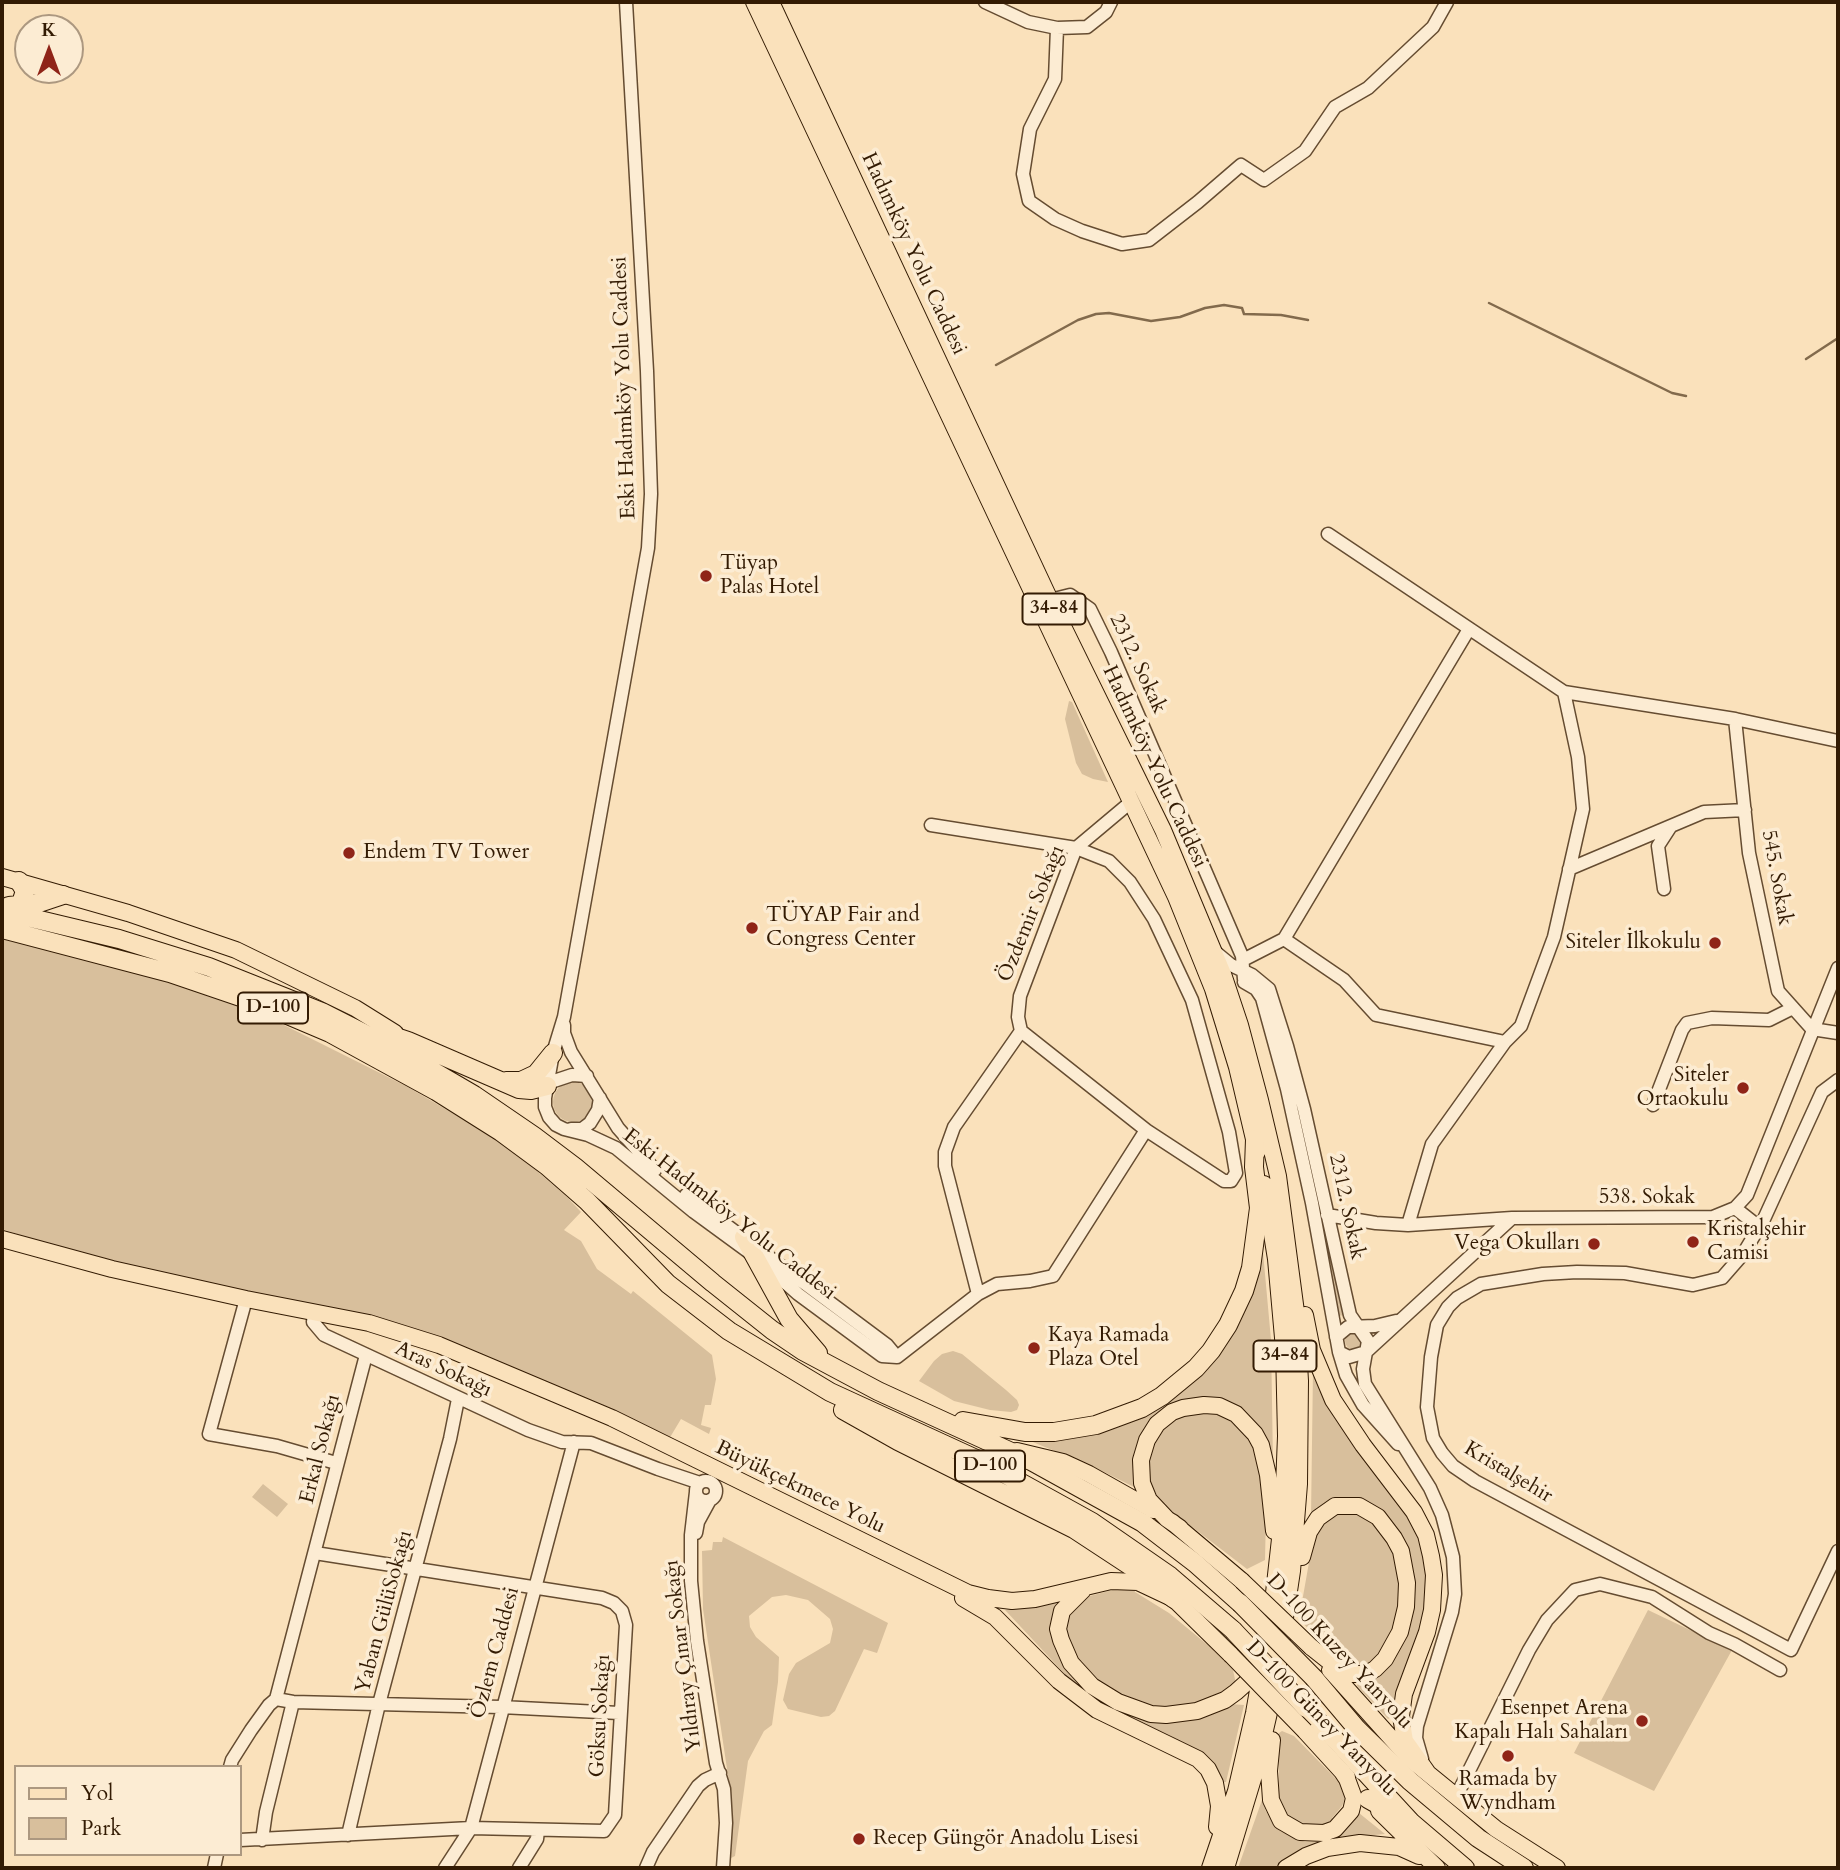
<!DOCTYPE html>
<html>
<head>
<meta charset="utf-8">
<style>
  body { margin:0 }
  #map { position:relative; width:1840px; height:1870px; overflow:hidden; background:#fae1bb; font-family:Cardo,serif }
  canvas { display:block }
  .frame { position:absolute; inset:0; border:4px solid #331b03; pointer-events:none }
  .legend { position:absolute; left:14px; top:1765px; width:228px; height:91px; box-sizing:border-box; background:#fcecd3; border:2px solid #ac9880; margin:0; padding:9px 12px; list-style:none; font-size:21px; color:#331b03 }
  .legend li { display:flex; align-items:center; gap:14px; height:35px }
  .legend b { width:35px; border:2px solid #ac9880 }
  .north { position:absolute; left:14px; top:14px; width:70px; height:70px; box-sizing:border-box; background:#fcecd3; border:2px solid #ac9880; border-radius:50%; rotate:0deg; font-size:19px; font-weight:700; line-height:28px; text-align:center; color:#331b03 }
  .north::after { content:''; display:block; margin:auto; width:24px; height:32px; background:#8f2418; clip-path:polygon(50% 0,100% 100%,50% 72%,0 100%) }
</style>
</head>
<body>
<div id="map">
<canvas width="1840" height="1870"></canvas>
<div class="frame"></div>
<ul class="legend">
<li><b style="height:9px;background:#fae1bb"></b>Yol</li>
<li><b style="height:19px;background:#d8bf9c"></b>Park</li>
</ul>
<div class="north">K</div>
</div>
<script>
const c = document.querySelector('canvas').getContext('2d');
c.lineJoin = 'round';
function fill(path, color) { c.fillStyle = color; c.fill(path, 'evenodd'); }
const shape = rows => new Path2D(rows.map(r => 'M' + r).join(''));
function stroke(path, color, width, dash) { c.strokeStyle = color; c.lineWidth = width; c.lineCap = dash ? 'butt' : 'round'; c.setLineDash(dash || []); c.stroke(path); }
function label(font, color, halo, rows, align = 'center') {
  c.font = font + ' Cardo,serif'; c.lineWidth = 7; c.setLineDash([]); c.textBaseline = 'middle'; c.strokeStyle = halo; c.fillStyle = color; for (const [text, x, y, turn = 0] of rows) {
    c.save(); c.translate(x, y); c.rotate((+turn || 0) * Math.PI / 180); c.textAlign = isNaN(turn) ? turn : align; if (halo) c.strokeText(text, 0, 0); c.fillText(text, 0, 0); c.restore();
  }
}
fill(shape([
  [1069,701,1072,702,1108,782,1093,779,1082,774,1076,763,1065,719],
  [2,939,85,958,184,985,262,1014,406,1086,490,1135,521,1157,568,1198,581,1212,564,1230,581,1241,597,1269,631,1294,633,1291,712,1355,716,1379,711,1405,705,1405,701,1425,711,1428,709,1434,681,1419,669,1439,466,1350,99,1261,2,1229],
  '553 1102a20 20 0 1 1 40 0a20 20 0 1 1-40 0Z',
  [1325,1237,1333,1268,1345,1315,1338,1316],
  [1261,1249,1263,1252,1271,1340,1273,1463,1256,1425,1184,1401,1136,1461,1136,1488,1096,1468,1023,1438,1047,1439,1193,1381],
  '1345 1341a9 9 0 1 1 18 0a9 9 0 1 1-18 0Z',
  [953,1351,962,1354,1006,1390,1017,1400,1019,1405,1017,1410,1011,1412,990,1410,954,1401,919,1381,934,1361,942,1354],
  [1313,1370,1414,1526,1422,1547,1427,1571,1427,1596,1422,1622,1396,1699,1393,1716,1388,1719,1357,1686,1359,1681,1398,1648,1401,1539,1340,1498,1322,1505,1311,1516],
  [1208,1410,1228,1416,1242,1427,1260,1458,1266,1514,1265,1560,1247,1569,1161,1503,1147,1477,1146,1467,1154,1438,1175,1417],
  [263,1484,288,1504,277,1517,252,1497],
  [1349,1509,1371,1516,1397,1556,1402,1593,1390,1639,1372,1663,1362,1668,1350,1667,1338,1660,1299,1619,1314,1534,1326,1517],
  [723,1537,888,1623,877,1653,864,1649,835,1711,829,1716,821,1717,788,1709,783,1700,789,1674,796,1663,830,1643,833,1629,830,1619,808,1600,786,1595,772,1597,749,1616,750,1627,756,1637,779,1657,778,1682,772,1725,764,1731,748,1761,735,1856,731,1858,732,1802,703,1609,702,1551,712,1550,713,1542,722,1542],
  [1120,1588,1134,1588,1135,1592,1169,1613,1209,1646,1233,1670,1236,1684,1226,1691,1177,1710,1135,1704,1088,1675,1077,1659,1064,1627,1070,1611,1086,1597],
  [1060,1601,1053,1613,1051,1623,1056,1646,1137,1717,1230,1704,1244,1705,1226,1782,1219,1783,1077,1687,1005,1610],
  [1648,1610,1732,1650,1654,1791,1574,1753],
  [1282,1731,1294,1736,1343,1786,1346,1796,1342,1806,1332,1818,1333,1821,1324,1826,1307,1828,1290,1821,1279,1806,1279,1733],
  [1262,1800,1266,1811,1280,1831,1305,1842,1321,1842,1289,1858,1274,1868,1238,1868],
  [1359,1813,1385,1834,1331,1839,1342,1832]
]), '#d8bf9c');
stroke(shape([
  [1489,303,1672,393,1686,396],
  [1806,359,1838,338],
  [996,365,1078,320,1096,314,1109,313,1151,321,1180,317,1205,308,1224,305,1242,308,1244,314,1281,315,1308,320]
]), '#826a4c', 2.5);
const minor = shape([
  [626,2,647,371,651,494,648,548,564,1017,553,1053,545,1098,545,1107,549,1117,556,1125,564,1129,588,1135,616,1148,694,1212,750,1253],
  [985,2,1028,22,1057,28,1087,27,1106,12,1111,2],
  [1057,28,1055,79,1030,129,1023,174,1029,201,1055,219,1082,231,1122,244,1149,240,1198,202,1241,165,1264,180,1305,151,1335,107,1368,88,1433,27,1447,2],
  [1328,534,1564,692,1578,757,1583,809,1554,937,1521,1026,1505,1042],
  [1050,600,1070,595,1090,609,1111,652,1242,956,1244,979],
  [1564,692,1735,719,1749,853,1778,991,1812,1029],
  [1735,719,1838,741],
  [1132,801,1076,848,1020,996,1018,1017,1021,1031,1146,1130],
  [1569,869,1704,812,1745,810],
  [1664,889,1658,846,1671,826],
  [1284,939,1344,980,1376,1015,1505,1042,1432,1144,1408,1225],
  [1214,951,1231,965,1252,975,1269,989,1287,1046,1304,1109,1350,1315,1368,1341,1363,1369,1365,1384,1430,1488,1442,1515,1453,1557,1455,1594,1452,1612,1417,1726,1416,1738,1422,1759],
  [1243,960,1284,939,1469,629],
  [1244,982,1256,989,1262,998,1287,1089,1312,1203,1339,1352,1346,1375,1363,1405,1398,1444],
  [564,1025,564,1033,571,1052,618,1128,655,1170],
  [1812,1029,1838,1033],
  [1838,1080,1822,1092,1764,1219,1743,1254,1722,1278,1693,1285,1625,1273,1577,1272,1543,1274,1481,1284,1457,1298,1448,1307,1437,1325,1431,1357,1427,1407,1433,1438,1442,1453,1453,1466,1475,1481,1791,1650,1838,1551],
  [548,1083,572,1075,587,1076],
  [1653,1105,1682,1030,1687,1023,1712,1018,1769,1020,1793,1008],
  [571,1129,582,1129,590,1123,598,1110,600,1098],
  [686,1195,887,1345,897,1357],
  [1735,1208,1759,1227],
  [1327,1215,1376,1223,1408,1225,1512,1218],
  [764,1264,798,1294,882,1356,897,1357],
  [978,1294,945,1166,945,1152,954,1127,1021,1031],
  [246,1299,209,1434,277,1446,336,1463],
  [314,1312,313,1322,324,1335,528,1430,562,1442,591,1443,658,1469,700,1483],
  [1336,1337,1348,1327,1375,1326,1396,1321],
  [1339,1352,1349,1357,1366,1352,1512,1218,1713,1217,1735,1208,1747,1195,1838,968],
  [897,1357,978,1294,997,1284,1030,1281,1053,1276,1146,1130,1224,1181,1231,1181,1236,1173,1229,1132,1192,1000,1154,919,1130,882,1109,861,1076,848,931,825],
  '696 1491a10 10 0 1 1 20 0a10 10 0 1 1-20 0Z',
  [696,1492,691,1535,691,1581,697,1641,716,1763,724,1789,726,1823,723,1868],
  [696,1533,698,1522,710,1500],
  [276,1699,293,1702,501,1707,619,1713],
  [230,1767,232,1760,251,1730,269,1705,276,1699,366,1355],
  [1456,1797,1529,1650,1547,1620,1575,1590,1600,1584,1652,1597,1709,1633,1734,1644,1780,1670],
  [348,1835,379,1704,450,1439,458,1399],
  [240,1840,471,1828,604,1831,615,1815,626,1625,622,1611,614,1603,602,1598,315,1553],
  [262,1840,266,1812,293,1702],
  [214,1868,217,1854],
  [445,1868,471,1828,574,1442],
  [519,1868,537,1839,538,1831],
  [646,1868,653,1852,698,1786,705,1780,720,1773]
]);
const major = shape([
  [754,2,1176,897,1213,989,1237,1067,1257,1152],
  [771,2,1050,600,1163,830,1223,974,1240,1025,1260,1100,1278,1176,1296,1312,1300,1381,1299,1484,1292,1571,1274,1691,1256,1769,1226,1868],
  [2,877,128,913,236,950,355,1008,395,1033],
  [2,1239,112,1269,246,1299,369,1323,439,1345,612,1418,968,1593,988,1598,1012,1601,1035,1599,1111,1581,1138,1582,1174,1599,1231,1655],
  [1305,1315,1312,1350,1333,1400,1363,1445,1414,1512,1426,1535,1431,1556,1434,1575,1432,1610,1427,1632,1404,1694,1401,1716,1405,1741,1427,1772],
  [1017,1451,1063,1462,1089,1474,1153,1510],
  [1172,1522,1242,1581],
  [1180,1528,1167,1519,1149,1500,1142,1483,1141,1460,1147,1440,1157,1424,1172,1412,1183,1408,1204,1405,1219,1406,1236,1414,1255,1434,1261,1445,1268,1475,1274,1531],
  [1302,1557,1309,1532,1318,1518,1335,1506,1359,1506,1378,1517,1394,1538,1401,1551,1407,1583,1406,1607,1400,1632,1385,1659,1375,1669,1366,1674,1345,1674,1311,1647],
  [1083,1590,1062,1611,1058,1629,1061,1640,1071,1663,1082,1675,1092,1686,1118,1702,1151,1714,1166,1715,1197,1711,1225,1700,1236,1692,1246,1683,1258,1665],
  [963,1598,995,1617,1059,1681,1097,1710,1198,1759,1208,1769,1215,1783,1219,1806,1217,1827],
  [1330,1670,1409,1758,1496,1829,1557,1868],
  [1305,1731,1347,1777],
  [1272,1740,1269,1771,1271,1800,1281,1821,1300,1832,1324,1833,1335,1829,1351,1811,1354,1798,1347,1779,1341,1770],
  [1379,1811,1437,1868],
  [1210,1868,1236,1791,1254,1713,1272,1611,1283,1512,1286,1436,1284,1349,1276,1259,1264,1184],
  [1286,1868,1306,1856,1327,1848,1360,1843,1399,1847,1419,1856]
]);
const highway = shape([
  [19,881,25,891,20,906],
  [9,906,39,903,63,895],
  [2,911,119,939,209,967,322,1012,395,1049,474,1095,534,1136,575,1167,713,1283,772,1330,803,1351,878,1391,1031,1461,1143,1523,1195,1563,1240,1603],
  [2,929,170,973,264,1005,330,1033,436,1091,501,1132,547,1166,587,1201,668,1284,729,1331,830,1392,987,1464,1092,1522,1170,1576,1233,1630],
  [378,1031,408,1041,519,1089,531,1090,547,1086],
  [506,1081,521,1081,536,1074,553,1053],
  [744,1237,789,1319,818,1353],
  [843,1410,898,1441,1074,1529,1144,1575,1174,1599],
  [963,1421,1025,1432,1054,1432,1096,1425,1142,1408,1162,1396,1196,1368,1211,1351,1228,1325,1244,1291,1251,1268,1259,1208,1254,1167,1255,1139],
  [1314,1678,1357,1729,1410,1781,1478,1838,1524,1868],
  [1306,1708,1411,1822,1465,1868],
  [1368,1799,1384,1808,1394,1817]
]);
stroke(minor, '#654c31', 15);
stroke(major, '#331b03', 18);
stroke(highway, '#331b03', 20);
stroke(minor, '#fcecd3', 12);
stroke(major, '#fae1bb', 16);
stroke(highway, '#fae1bb', 18);
const majorBridge = shape([
  [1242,1581,1311,1647],
  [1231,1655,1305,1731]
]);
const highwayBridge = shape([
  [1240,1603,1314,1678],
  [1233,1630,1306,1708]
]);
stroke(majorBridge, '#331b03', 18, []);
stroke(highwayBridge, '#331b03', 20, []);
stroke(majorBridge, '#fae1bb', 16);
stroke(highwayBridge, '#fae1bb', 18);
for (const [x, y, r, color] of [
  [706,576,7,"#8f2418"],
  [349,853,7,"#8f2418"],
  [752,928,7,"#8f2418"],
  [1715,943,7,"#8f2418"],
  [1743,1088,7,"#8f2418"],
  [1693,1242,7,"#8f2418"],
  [1594,1244,7,"#8f2418"],
  [1034,1348,7,"#8f2418"],
  [1642,1721,7,"#8f2418"],
  [1508,1756,7,"#8f2418"],
  [859,1839,7,"#8f2418"]
]) { const dot = new Path2D(); dot.arc(x, y, r, 0, 2 * Math.PI); c.fillStyle = color; c.fill(dot); stroke(dot, '#fcecd3', 2.5); }
for (const [x, y, w] of [
  [1054,609,63],
  [273,1008,70],
  [1285,1356,63],
  [990,1466,70]
]) { const box = new Path2D(); box.roundRect(x - w / 2, y - 15.5, w, 31, 5); c.fillStyle = '#fcecd3'; c.fill(box); stroke(box, '#331b03', 2); }
label('bold 19px', '#331b03', null, [
  ["34-84",1054,609],
  ["D-100",273,1008],
  ["34-84",1285,1356],
  ["D-100",990,1466]
]);
label('21px', '#331b03', '#fcecd3', [
  ["Hadımköy Yolu Caddesi",913,254,65],
  ["Eski Hadımköy Yolu Caddesi",625,388,-92],
  ["2312. Sokak",1137,664,65],
  ["Hadımköy Yolu Caddesi",1154,767,65],
  ["545. Sokak",1776,878,80],
  ["Özdemir Sokağı",1032,914,-68],
  ["538. Sokak",1647,1198],
  ["2312. Sokak",1346,1207,78],
  ["Eski Hadımköy Yolu Caddesi",729,1215,38],
  ["Aras Sokağı",443,1370,25],
  ["Erkal Sokağı",321,1449,-76],
  ["Kristalşehir",1508,1473,31],
  ["Büyükçekmece Yolu",800,1488,26],
  ["Yaban GülüSokağı",385,1612,-75],
  ["D-100 Kuzey Yanyolu",1339,1652,47],
  ["Özlem Caddesi",496,1653,-75],
  ["Yıldıray Çınar Sokağı",684,1656,-97],
  ["Göksu Sokağı",601,1716,-87],
  ["D-100 Güney Yanyolu",1321,1719,46]
]);
label('21px', '#331b03', '#fcecd3', [
  ["Tüyap",720,564],
  ["Palas Hotel",720,588],
  ["Endem TV Tower",363,853],
  ["TÜYAP Fair and",766,916],
  ["Congress Center",766,940],
  ["Siteler İlkokulu",1701,943,"right"],
  ["Siteler",1729,1076,"right"],
  ["Ortaokulu",1729,1100,"right"],
  ["Kristalşehir",1707,1230],
  ["Camisi",1707,1254],
  ["Vega Okulları",1580,1244,"right"],
  ["Kaya Ramada",1048,1336],
  ["Plaza Otel",1048,1360],
  ["Esenpet Arena",1628,1709,"right"],
  ["Kapalı Halı Sahaları",1628,1733,"right"],
  ["Ramada by",1508,1780,"center"],
  ["Wyndham",1508,1804,"center"],
  ["Recep Güngör Anadolu Lisesi",873,1839]
], 'left');
</script>
</body>
</html>
